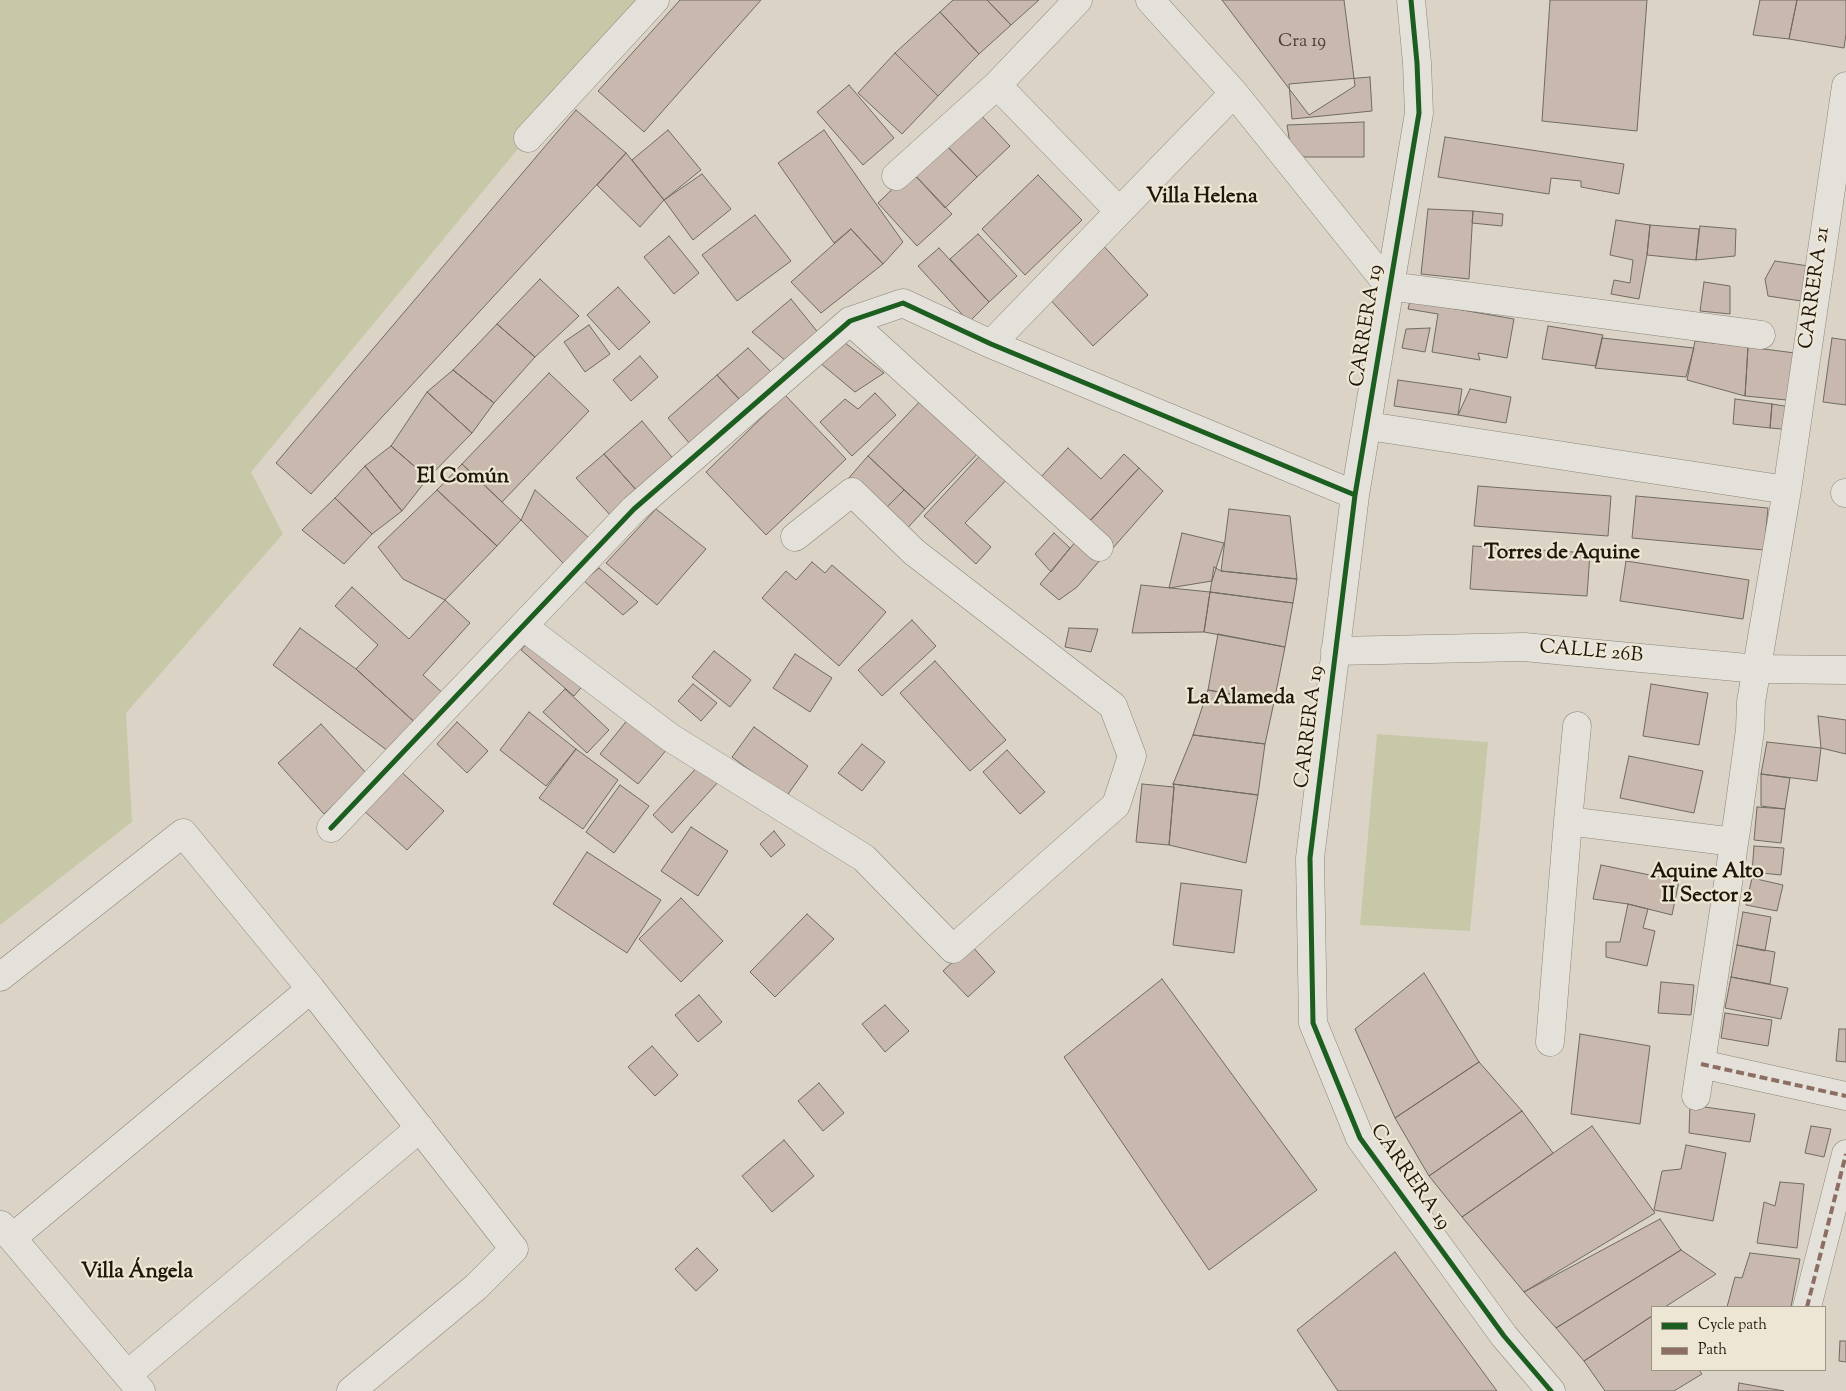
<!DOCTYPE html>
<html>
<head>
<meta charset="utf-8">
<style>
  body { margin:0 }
  #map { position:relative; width:1846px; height:1391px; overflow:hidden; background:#dbd4c6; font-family:"Sorts Mill Goudy",serif }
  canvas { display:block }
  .legend { position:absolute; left:1651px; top:1306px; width:175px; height:65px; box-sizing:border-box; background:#ede6d5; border:1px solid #9b9384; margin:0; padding:6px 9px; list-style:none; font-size:15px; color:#1f160b }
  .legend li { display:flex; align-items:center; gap:10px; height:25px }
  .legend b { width:25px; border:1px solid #9b9384 }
</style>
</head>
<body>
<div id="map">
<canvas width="1846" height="1391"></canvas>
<ul class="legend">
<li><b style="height:6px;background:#1b5e20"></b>Cycle path</li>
<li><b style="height:6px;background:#8d6e63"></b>Path</li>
</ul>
</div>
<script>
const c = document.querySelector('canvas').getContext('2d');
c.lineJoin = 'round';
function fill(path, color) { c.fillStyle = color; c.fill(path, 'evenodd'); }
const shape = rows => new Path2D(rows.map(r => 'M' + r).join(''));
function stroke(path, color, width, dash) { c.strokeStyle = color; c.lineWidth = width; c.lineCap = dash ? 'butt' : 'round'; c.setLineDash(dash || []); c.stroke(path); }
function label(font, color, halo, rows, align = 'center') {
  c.font = font + ' "Sorts Mill Goudy",serif'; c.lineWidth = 4.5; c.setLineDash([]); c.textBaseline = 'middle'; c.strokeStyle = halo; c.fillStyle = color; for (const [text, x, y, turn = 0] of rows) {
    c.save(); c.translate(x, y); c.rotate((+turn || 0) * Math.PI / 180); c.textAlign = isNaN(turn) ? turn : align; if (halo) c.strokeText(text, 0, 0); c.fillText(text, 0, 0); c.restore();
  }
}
fill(shape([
  [0,0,641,0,251,472,283,534,126,713,132,822,0,925],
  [1377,734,1488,742,1470,931,1360,925]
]), '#c7c8a8');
const building = shape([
  [680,0,761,0,644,132,598,91,680,0],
  [953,0,987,0,1011,25,979,54,940,12,953,0],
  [987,0,1039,0,1011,25,987,0],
  [1222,0,1344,0,1355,86,1309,115,1222,0],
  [1550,0,1647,0,1637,131,1542,121,1550,0],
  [1760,0,1797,0,1789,39,1753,35,1760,0],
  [1797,0,1846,0,1846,34,1844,48,1789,39,1797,0],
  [940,12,979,54,938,96,895,53,940,12],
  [895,53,938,96,902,134,858,93,895,53],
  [1370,77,1372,111,1292,119,1289,84,1370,77],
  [849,85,894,138,863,165,817,112,849,85],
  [576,110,626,153,311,494,276,463,576,110],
  [976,110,1010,146,977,177,943,142,976,110],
  [1364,122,1364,157,1292,157,1287,125,1364,122],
  [668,130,701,170,664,200,632,160,668,130],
  [824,130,903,242,883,264,851,229,834,243,778,163,824,130],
  [1445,137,1624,164,1619,194,1581,187,1581,181,1551,178,1549,194,1438,177,1445,137],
  [943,142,977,177,945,208,911,171,943,142],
  [626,153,664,200,640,227,597,185,626,153],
  [911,171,952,214,917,246,878,203,911,171],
  [702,174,731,209,693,240,664,200,702,174],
  [1038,175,1082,220,1025,275,982,229,1038,175],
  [1428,209,1473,211,1469,279,1421,274,1428,209],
  [1473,211,1503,214,1502,226,1472,223,1473,211],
  [755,215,791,261,737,301,702,255,755,215],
  [1616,220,1650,225,1647,255,1639,299,1611,294,1614,280,1630,283,1633,260,1610,255,1616,220],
  [1650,225,1699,229,1696,260,1647,255,1650,225],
  [1700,226,1736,229,1735,256,1696,260,1700,226],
  [851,229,883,264,821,313,791,282,851,229],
  [978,234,1017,276,989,302,950,259,978,234],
  [669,236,699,273,674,294,644,257,669,236],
  [1101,243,1148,295,1093,346,1045,294,1101,243],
  [939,248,989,302,969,322,918,266,939,248],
  [1775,261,1815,267,1808,302,1768,296,1765,279,1775,261],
  [540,279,579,316,535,357,497,324,540,279],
  [1704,282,1730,286,1730,314,1700,311,1704,282],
  [618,287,650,322,619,350,587,315,618,287],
  [791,299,820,335,787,362,752,332,791,299],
  [1410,301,1514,319,1507,358,1478,353,1480,360,1432,352,1438,314,1408,309,1410,301],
  [497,324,535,357,494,403,453,370,497,324],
  [589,325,610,354,585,372,564,342,589,325],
  [1548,326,1603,335,1596,366,1542,359,1548,326],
  [1430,328,1425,352,1402,348,1406,329,1430,328],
  [1602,338,1694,348,1686,377,1595,368,1602,338],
  [1832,338,1846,340,1846,405,1823,402,1832,338],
  [840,339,884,373,855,392,819,362,840,339],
  [1695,341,1748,347,1745,396,1687,380,1695,341],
  [1748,347,1803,354,1797,401,1745,396,1748,347],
  [748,348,771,372,740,400,717,375,748,348],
  [640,356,658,377,631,401,613,380,640,356],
  [453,370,494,403,472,433,427,392,453,370],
  [549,373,589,411,502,502,462,464,549,373],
  [717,375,740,400,690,444,668,418,717,375],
  [1398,380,1462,389,1458,415,1394,406,1398,380],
  [1470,389,1511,397,1506,423,1458,415,1470,389],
  [427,392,472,433,428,478,391,446,427,392],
  [875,393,896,415,852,456,820,422,845,399,858,409,875,393],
  [785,395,846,459,766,535,706,472,785,395],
  [925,396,982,449,925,509,868,456,925,396],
  [1735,399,1772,404,1770,428,1733,424,1735,399],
  [1772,404,1797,408,1793,430,1770,428,1772,404],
  [642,421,676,462,639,493,604,454,642,421],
  [391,446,428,478,402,511,365,466,391,446],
  [987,448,1013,473,965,523,991,547,976,564,924,516,987,448],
  [1068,448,1101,479,1124,454,1139,468,1087,524,1038,480,1068,448],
  [604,454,639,493,612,517,576,478,604,454],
  [868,456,904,490,881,513,847,480,868,456],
  [462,464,521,520,497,546,437,490,462,464],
  [365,466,402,511,372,534,335,498,365,466],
  [1139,468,1163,491,1113,548,1087,524,1139,468],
  [1478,486,1611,496,1608,536,1474,526,1478,486],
  [437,490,497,546,445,600,403,579,378,547,437,490],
  [535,490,588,537,565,565,521,520,535,490],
  [904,490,925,509,902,534,881,513,904,490],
  [1636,496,1768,508,1764,550,1632,538,1636,496],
  [335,498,372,534,344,564,302,530,335,498],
  [656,509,706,549,657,605,606,563,656,509],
  [1229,509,1290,516,1297,579,1221,571,1229,509],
  [1054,533,1070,548,1051,572,1035,554,1054,533],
  [1182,533,1224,543,1212,581,1169,588,1182,533],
  [1077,540,1101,559,1077,587,1059,600,1040,584,1077,540],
  [1473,546,1590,553,1587,596,1470,589,1473,546],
  [1626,561,1749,580,1743,619,1620,601,1626,561],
  [812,562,825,573,832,565,886,612,839,666,762,598,786,571,796,580,812,562],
  [1214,567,1221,571,1297,579,1293,603,1210,592,1214,567],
  [599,568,638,602,623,615,584,581,599,568],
  [1141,585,1210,592,1204,632,1132,633,1141,585],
  [352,587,409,639,445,600,470,623,423,675,447,697,420,727,356,669,378,645,335,606,352,587],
  [1210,592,1293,603,1285,647,1204,632,1210,592],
  [912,620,936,646,882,696,858,670,912,620],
  [300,628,356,669,420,727,396,757,273,665,300,628],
  [1069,628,1098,629,1091,652,1065,647,1069,628],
  [1218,634,1285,647,1274,702,1208,690,1218,634],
  [532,637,585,683,574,696,521,650,532,637],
  [714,651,751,680,730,707,692,677,714,651],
  [795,654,832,678,810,712,773,688,795,654],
  [935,661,1006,740,970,771,900,693,935,661],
  [693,684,717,703,701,721,678,701,693,684],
  [1651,684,1708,693,1699,745,1643,736,1651,684],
  [565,689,609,730,587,753,543,712,565,689],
  [1208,690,1274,702,1265,744,1193,735,1208,690],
  [529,712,576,749,546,786,500,750,529,712],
  [1818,716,1846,720,1846,754,1821,748,1818,716],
  [629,718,668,748,638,784,600,754,629,718],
  [457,722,488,751,467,773,437,744,457,722],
  [321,724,367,774,324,814,278,763,321,724],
  [754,727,808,766,786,797,732,757,754,727],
  [1193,735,1265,744,1258,795,1173,784,1193,735],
  [1767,742,1821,748,1817,781,1761,774,1767,742],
  [862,744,885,762,862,791,838,773,862,744],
  [576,749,618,780,583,829,539,798,576,749],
  [1007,750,1045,792,1020,814,983,772,1007,750],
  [1629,756,1703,771,1694,813,1620,798,1629,756],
  [700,764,719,781,672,833,653,815,700,764],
  [397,768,444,811,407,850,361,808,397,768],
  [1761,774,1790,778,1785,809,1761,806,1761,774],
  [1142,784,1174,787,1169,845,1136,842,1142,784],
  [1173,784,1258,795,1246,863,1169,845,1174,787,1173,784],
  [620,785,649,806,614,853,586,832,620,785],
  [1757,807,1785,809,1781,843,1754,840,1757,807],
  [691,827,728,851,698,896,661,871,691,827],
  [774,831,785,845,771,857,760,844,774,831],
  [1754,846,1784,848,1781,875,1752,872,1754,846],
  [587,852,661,900,627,953,553,904,587,852],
  [1601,865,1679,881,1672,915,1628,904,1593,899,1601,865],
  [1752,878,1783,885,1777,911,1746,905,1752,878],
  [1181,883,1242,890,1234,953,1173,945,1181,883],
  [681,898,723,941,681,982,639,939,681,898],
  [1628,904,1648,909,1643,928,1655,931,1647,966,1606,957,1606,942,1620,942,1628,904],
  [1743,912,1771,917,1765,951,1737,945,1743,912],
  [807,914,834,939,775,997,750,972,807,914],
  [971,945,995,972,968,997,943,971,971,945],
  [1737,945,1775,952,1770,984,1731,977,1737,945],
  [1424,973,1479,1062,1395,1118,1355,1029,1424,973],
  [1731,977,1788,988,1781,1019,1725,1008,1731,977],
  [1162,979,1317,1190,1209,1270,1064,1057,1162,979],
  [1661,982,1694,985,1691,1015,1658,1013,1661,982],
  [699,995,722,1022,698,1042,675,1015,699,995],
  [885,1005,909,1031,885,1052,862,1024,885,1005],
  [1725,1013,1772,1020,1768,1046,1721,1038,1725,1013],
  [1839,1029,1846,1029,1846,1062,1836,1061,1839,1029],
  [1580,1034,1650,1046,1640,1124,1571,1114,1580,1034],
  [652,1046,678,1075,655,1096,628,1067,652,1046],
  [1479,1062,1522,1111,1429,1176,1395,1118,1479,1062],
  [819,1083,844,1113,823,1131,798,1101,819,1083],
  [1690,1105,1755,1114,1750,1142,1689,1133,1690,1105],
  [1522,1111,1553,1153,1462,1217,1429,1176,1522,1111],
  [1592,1126,1655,1213,1524,1292,1462,1217,1592,1126],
  [1811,1126,1831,1129,1824,1157,1805,1153,1811,1126],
  [784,1140,814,1176,772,1212,742,1176,784,1140],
  [1686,1145,1726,1153,1713,1221,1654,1210,1662,1171,1681,1169,1686,1145],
  [1780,1182,1804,1184,1797,1248,1757,1243,1764,1202,1775,1206,1780,1182],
  [1660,1219,1681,1250,1556,1328,1524,1292,1660,1219],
  [697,1248,718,1270,696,1291,675,1269,697,1248],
  [1681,1250,1716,1274,1665,1307,1652,1307,1652,1316,1584,1361,1556,1328,1681,1250],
  [1395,1252,1497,1391,1338,1391,1297,1330,1395,1252],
  [1750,1253,1800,1259,1791,1307,1727,1307,1735,1277,1742,1278,1750,1253],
  [1652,1316,1652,1370,1699,1370,1702,1374,1674,1391,1605,1391,1584,1361,1652,1316],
  [1840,1341,1846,1341,1846,1362,1839,1361,1840,1341],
  [1739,1383,1784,1391,1738,1391,1739,1383]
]);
fill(building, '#c8b8ad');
stroke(building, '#706b62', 1);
const minor = shape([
  [1150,0,1234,93,1389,286,1761,335],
  [1411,0,1417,63,1419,113,1355,495,1310,858,1313,1023,1360,1138,1504,1336,1551,1391],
  [997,85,1119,211],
  [528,138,655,0],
  [896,176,997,85,1078,0],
  [850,321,1099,547],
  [991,344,1234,93],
  [1368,426,1787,490],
  [1845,493,1846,493],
  [524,627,671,738,864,858,953,949,1116,805,1132,756,1113,706,914,552,852,492,795,537],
  [1335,651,1524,647,1757,669,1846,670],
  [1568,821,1734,842],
  [331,828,634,509,850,321,903,303,991,344,1355,495],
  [0,977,183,833,311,989,514,1249,476,1287,351,1391],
  [1550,1042,1568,821,1577,726],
  [1701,1064,1846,1096],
  [1696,1096,1738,817,1750,730,1751,702,1787,490,1846,86],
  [1,1225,141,1391],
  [12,1238,311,989],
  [1807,1307,1846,1154],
  [128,1374,420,1128]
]);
stroke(minor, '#8a857c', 29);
stroke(minor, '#e4e1da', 28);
stroke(shape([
  [1701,1064,1846,1096],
  [1807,1307,1846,1154]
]), '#8d6e63', 4, [8, 4]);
stroke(shape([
  [1411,0,1417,63,1419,113,1355,495,1310,858,1313,1023,1360,1138,1504,1336,1551,1391],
  [331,828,634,509,850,321,903,303,991,344,1355,495]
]), '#1b5e20', 5);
label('18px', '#493e34', null, [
  ["Cra 19",1302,43]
]);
label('20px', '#1f160b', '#ede6d5', [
  ["CARRERA 21",1816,288,-82],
  ["CARRERA 19",1368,326,-81],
  ["CALLE 26B",1591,653,5],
  ["CARRERA 19",1311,727,-83],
  ["CARRERA 19",1409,1178,55]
]);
label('bold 21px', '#1f160b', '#ede6d5', [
  ["Villa Helena",1202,198],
  ["El Común",463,478],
  ["Torres de Aquine",1562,554],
  ["La Alameda",1241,699],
  ["Aquine Alto",1707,873],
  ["II Sector 2",1707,897],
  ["Villa Ángela",137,1273]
]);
</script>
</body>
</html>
